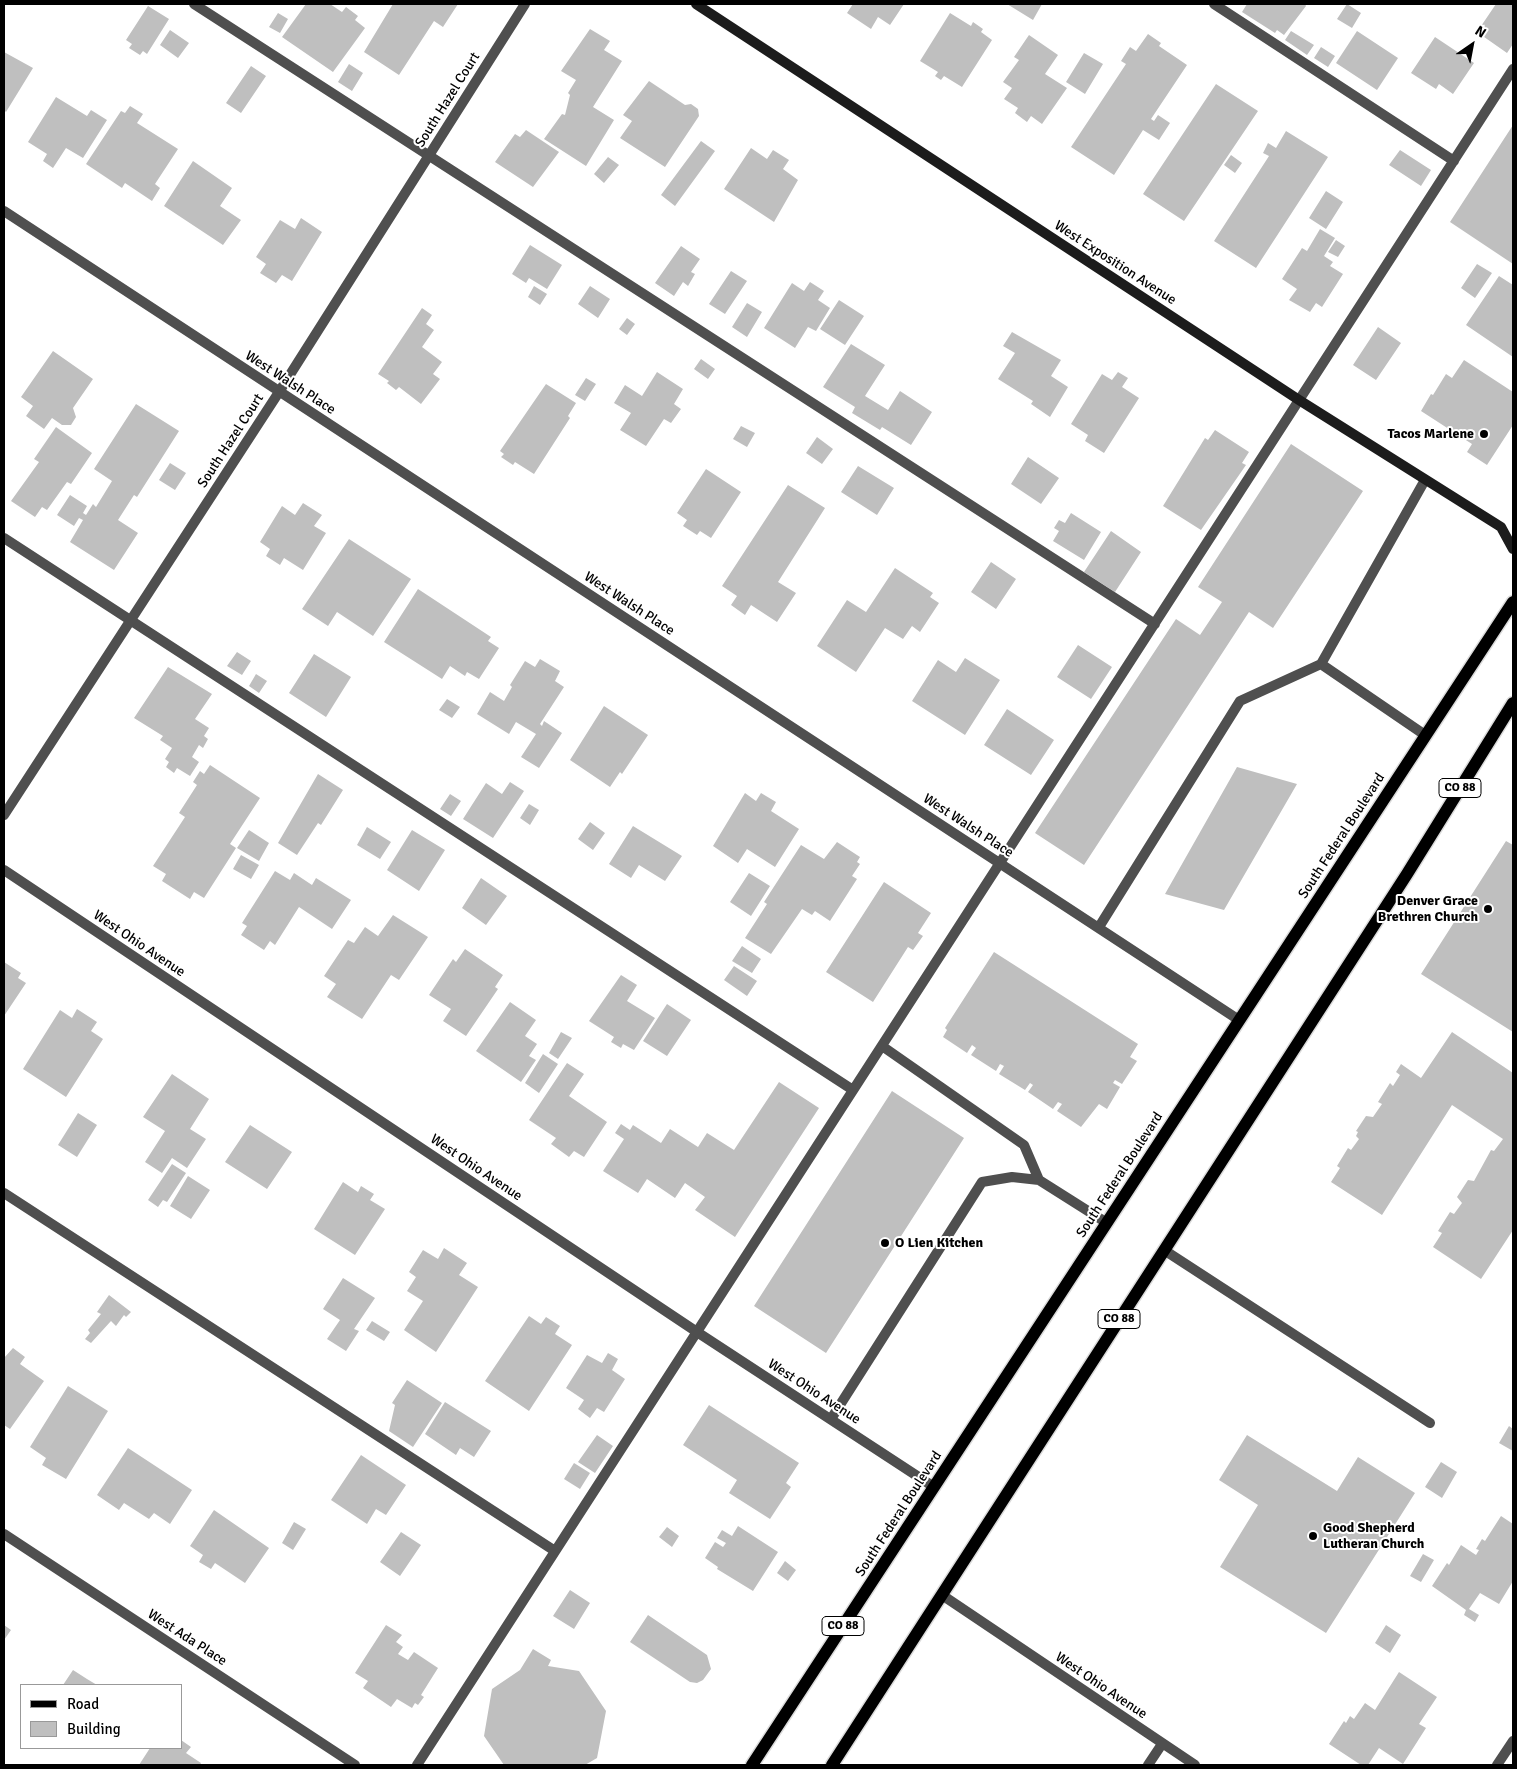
<!DOCTYPE html>
<html>
<head>
<meta charset="utf-8">
<style>
  body { margin:0 }
  #map { position:relative; width:1517px; height:1769px; overflow:hidden; background:#fff; font-family:Signika,sans-serif }
  canvas { display:block }
  .frame { position:absolute; inset:0; border:5px solid #000; pointer-events:none }
  .legend { position:absolute; left:20px; top:1684px; width:162px; height:65px; box-sizing:border-box; background:#fff; border:1px solid #999; margin:0; padding:6px 9px; list-style:none; font-size:15px; color:#000 }
  .legend li { display:flex; align-items:center; gap:10px; height:25px }
  .legend b { width:25px; border:1px solid #999 }
  .north { position:absolute; left:1447px; top:20px; width:50px; height:50px; -webkit-text-stroke:4px #fff; paint-order:stroke; rotate:33deg; font-size:14px; font-weight:700; line-height:20px; text-align:center; color:#000 }
  .north::after { content:''; display:block; margin:auto; width:18px; height:22px; background:#000; clip-path:polygon(50% 0,100% 100%,50% 72%,0 100%) }
</style>
</head>
<body>
<div id="map">
<canvas width="1517" height="1769"></canvas>
<div class="frame"></div>
<ul class="legend">
<li><b style="height:6px;background:#000"></b>Road</li>
<li><b style="height:14px;background:#bfbfbf"></b>Building</li>
</ul>
<div class="north">N</div>
</div>
<script>
const c = document.querySelector('canvas').getContext('2d');
c.lineJoin = 'round';
function fill(path, color) { c.fillStyle = color; c.fill(path, 'evenodd'); }
const shape = rows => new Path2D(rows.map(r => 'M' + r).join(''));
function stroke(path, color, width, dash) { c.strokeStyle = color; c.lineWidth = width; c.lineCap = dash ? 'butt' : 'round'; c.setLineDash(dash || []); c.stroke(path); }
function label(font, color, halo, rows, align = 'center') {
  c.font = font + ' Signika,sans-serif'; c.lineWidth = 4; c.setLineDash([]); c.textBaseline = 'middle'; c.strokeStyle = halo; c.fillStyle = color; for (const [text, x, y, turn = 0] of rows) {
    c.save(); c.translate(x, y); c.rotate((+turn || 0) * Math.PI / 180); c.textAlign = isNaN(turn) ? turn : align; if (halo) c.strokeText(text, 0, 0); c.fillText(text, 0, 0); c.restore();
  }
}
fill(shape([
  [306,4,330,4,342,12,346,7,358,16,355,20,365,28,333,72,282,37],
  [393,4,458,4,443,27,434,21,399,75,364,52],
  [853,4,904,4,890,25,878,17,871,29,847,13],
  [1007,4,1042,4,1033,20],
  [1247,4,1305,4,1306,6,1284,35,1277,30,1275,33,1242,12],
  [1347,4,1361,13,1352,28,1337,19],
  [1496,4,1513,4,1513,44,1507,53,1477,32],
  [148,6,169,19,147,54,143,51,140,55,129,48,132,44,126,40],
  [278,13,288,19,280,33,269,27],
  [950,13,971,26,973,22,983,29,981,32,992,40,962,87,944,76,941,80,935,76,938,72,920,61],
  [590,29,610,41,604,50,622,61,593,107,614,120,586,166,544,139,562,114,565,115,570,95,568,93,576,80,561,71],
  [170,30,189,43,178,58,160,45],
  [1291,31,1314,45,1307,55,1285,40],
  [1357,31,1398,58,1377,90,1336,63],
  [1148,34,1161,43,1159,46,1187,65,1151,119,1154,121,1158,115,1170,123,1159,140,1143,130,1114,175,1071,147,1126,64,1121,61,1130,47,1136,51],
  [1029,35,1058,55,1045,74,1067,88,1042,124,1031,116,1027,122,1015,113,1018,108,1004,99,1012,88,1003,82,1019,60,1014,57],
  [1435,37,1474,63,1453,94,1439,84,1436,89,1411,73],
  [1321,47,1335,56,1328,67,1314,58],
  [4,52,33,68,6,112,4,110],
  [1084,53,1103,64,1085,94,1066,82],
  [349,64,363,73,352,91,338,82],
  [251,66,266,76,241,113,226,103],
  [649,81,685,105,691,104,698,109,699,116,665,167,620,138,632,121,623,115],
  [1216,84,1258,111,1184,221,1143,194],
  [56,97,87,116,91,110,107,120,83,158,66,148,53,168,43,161,47,154,28,142],
  [130,106,143,114,137,123,178,149,155,184,160,188,152,201,125,183,122,188,86,164,121,111,125,113],
  [1513,125,1513,264,1450,222],
  [526,130,559,152,533,187,495,162,515,134,520,137],
  [1286,131,1328,157,1256,268,1214,241,1269,156,1263,153,1268,143,1276,148],
  [701,141,715,151,675,206,661,195],
  [751,148,767,159,773,150,789,160,783,169,798,180,774,222,724,189],
  [1400,150,1431,170,1421,186,1389,165],
  [1231,155,1242,163,1235,173,1224,165],
  [608,157,619,165,604,183,594,174],
  [193,161,232,188,220,206,241,220,223,245,164,206],
  [1326,191,1343,202,1326,229,1309,218],
  [301,218,322,232,292,281,282,275,276,283,260,273,266,264,256,257,280,220,295,229],
  [1320,229,1335,238,1324,256,1333,262,1330,266,1343,274,1322,307,1316,303,1310,312,1289,300,1297,289,1282,279,1302,248,1307,251],
  [1336,240,1345,246,1338,257,1328,252],
  [530,245,562,265,547,289,529,278,526,283,512,274],
  [681,246,700,259,691,272,695,274,688,286,683,282,674,296,655,283],
  [1477,264,1492,273,1475,298,1461,288],
  [731,271,747,281,725,314,709,304],
  [1499,276,1513,285,1513,357,1466,325],
  [810,282,824,291,818,300,830,308,816,331,808,327,795,348,764,328,792,283,804,291],
  [534,286,547,294,540,305,528,297],
  [590,286,610,299,598,318,578,304],
  [839,300,864,316,845,345,820,329],
  [747,303,762,312,747,337,732,327],
  [422,308,432,315,426,324,434,330,422,347,442,362,433,374,440,379,421,404,399,387,396,390,387,383,389,381,378,374],
  [627,318,635,324,627,335,619,329],
  [1378,327,1401,343,1376,380,1353,365],
  [1012,332,1061,360,1051,376,1068,387,1050,417,1031,404,1033,401,998,379,1015,353,1003,346],
  [851,344,885,365,865,396,888,410,900,391,932,412,911,445,882,427,880,430,852,413,855,407,823,387],
  [53,351,93,379,73,408,76,417,71,425,62,425,52,418,44,429,26,416,33,406,21,397],
  [701,359,715,369,708,379,694,369],
  [1464,360,1513,392,1513,425,1487,465,1467,452,1472,444,1421,411,1431,394,1433,395,1446,374,1452,378],
  [657,372,683,389,674,404,681,409,671,423,664,419,646,446,620,430,631,413,614,403,625,385,642,396],
  [1118,372,1128,378,1122,387,1139,398,1104,453,1085,441,1088,435,1071,424,1102,374,1112,380],
  [586,378,596,384,585,401,575,395],
  [546,384,576,403,568,416,570,418,534,474,515,462,513,465,501,457,504,454,500,451],
  [136,404,179,431,137,497,134,495,118,520,138,533,114,570,70,542,83,520,79,518,74,526,57,515,70,495,87,506,83,513,86,515,93,504,96,507,112,481,94,469],
  [741,426,755,433,747,447,733,439],
  [56,427,92,453,71,484,67,482,47,510,42,507,35,517,11,501,39,462,34,459],
  [1215,430,1249,452,1242,463,1246,465,1201,530,1163,506,1205,438,1208,440],
  [817,437,833,449,822,464,806,453],
  [1291,444,1363,491,1273,628,1249,612,1084,865,1035,833,1176,619,1200,635,1222,602,1198,587],
  [1028,457,1059,478,1041,504,1011,484],
  [170,463,186,473,175,490,159,480],
  [858,466,894,488,877,515,841,492],
  [706,469,741,492,711,538,700,531,697,535,683,526,687,520,677,513],
  [788,485,825,508,778,582,796,593,777,622,751,605,745,615,731,605,737,596,722,586],
  [303,503,322,515,314,526,326,533,303,570,284,558,280,565,266,556,270,549,260,542,282,506,295,515],
  [1071,513,1101,532,1084,560,1053,541,1059,531,1054,528,1059,520,1065,523],
  [1111,531,1141,552,1115,592,1084,572],
  [349,539,411,579,373,636,337,612,328,626,302,609],
  [991,562,1016,579,996,609,971,592],
  [895,568,933,593,930,597,939,603,920,632,912,626,903,639,885,628,856,672,817,646,847,600,866,612],
  [418,589,491,637,488,641,499,648,479,679,467,672,465,676,450,666,442,679,384,642],
  [1078,645,1112,667,1091,699,1057,677],
  [237,652,251,661,242,675,227,666],
  [314,654,351,677,326,717,289,693],
  [965,658,1000,680,965,735,912,701,938,660,956,672],
  [540,659,560,671,555,681,564,687,540,724,542,726,544,721,562,733,539,768,521,757,536,734,516,722,509,734,477,714,490,692,504,701,512,687,510,685,525,661,535,667],
  [168,667,212,694,195,719,209,728,204,736,208,739,203,748,199,745,192,757,199,762,190,776,177,768,174,773,166,767,169,762,165,759,172,748,160,740,163,736,134,718],
  [256,674,267,681,259,693,249,686],
  [447,699,460,707,452,718,439,710],
  [604,706,648,735,622,774,620,772,610,787,570,760],
  [1007,709,1054,740,1031,775,984,745],
  [210,765,260,798,230,844,236,848,204,898,194,892,190,899,162,881,166,874,153,866,185,817,179,813,197,785,193,782,200,771,204,774],
  [1237,767,1297,784,1224,910,1165,894],
  [318,774,343,790,321,825,318,823,297,855,278,843],
  [510,782,524,791,493,838,463,819,486,783,502,794],
  [745,793,756,801,761,793,776,802,771,811,799,829,775,867,747,849,738,863,713,846],
  [450,794,461,801,451,816,440,809],
  [529,804,539,810,530,825,520,818],
  [590,822,605,833,593,850,578,839],
  [633,826,682,856,665,881,639,865,631,878,609,864],
  [367,827,391,842,380,859,357,845],
  [249,830,269,843,259,861,237,848],
  [412,830,445,850,419,891,387,870],
  [1506,841,1513,845,1513,1032,1421,974],
  [837,842,860,857,857,862,860,864,852,876,857,879,830,921,815,911,812,915,802,909,771,954,745,938,767,904,764,902,801,845,824,859],
  [241,855,259,865,251,879,233,869],
  [275,871,290,880,294,873,312,885,316,878,351,900,332,929,299,907,275,945,270,941,264,950,241,935,247,926,242,923],
  [749,873,770,886,751,916,730,902],
  [481,878,507,896,486,925,462,908],
  [884,882,931,913,918,933,923,936,913,950,908,947,873,1002,826,972],
  [393,915,428,937,399,980,391,975,362,1019,327,997,336,984,324,976,348,940,354,943,365,927,378,936],
  [742,946,761,959,752,973,732,961],
  [465,949,503,975,495,987,498,989,466,1036,443,1021,451,1009,429,995,453,959,456,962],
  [994,952,1138,1044,1130,1057,1137,1061,1122,1084,1115,1080,1113,1083,1120,1087,1107,1109,1099,1104,1081,1127,1057,1111,1062,1104,1058,1102,1053,1109,1028,1092,1033,1085,1030,1083,1025,1090,999,1074,1004,1066,1000,1064,996,1071,971,1055,976,1048,972,1045,967,1053,943,1037,947,1030,945,1028],
  [4,962,21,973,18,978,26,983,4,1016],
  [734,966,757,981,747,996,724,980],
  [621,975,637,985,627,1001,655,1018,634,1050,623,1044,621,1048,611,1042,614,1037,589,1021],
  [510,1002,536,1020,525,1036,537,1044,529,1056,536,1060,521,1082,476,1051],
  [667,1004,691,1020,667,1056,643,1041],
  [77,1009,97,1022,91,1031,103,1039,66,1097,23,1069,60,1010,72,1018],
  [561,1032,572,1038,558,1059,549,1053],
  [1452,1032,1513,1073,1513,1230,1481,1279,1433,1247,1442,1233,1438,1231,1450,1212,1454,1214,1462,1203,1457,1197,1468,1180,1474,1181,1491,1150,1494,1151,1503,1139,1452,1105,1382,1215,1331,1182,1340,1168,1337,1166,1348,1148,1351,1150,1359,1139,1356,1136,1358,1132,1356,1131,1366,1116,1373,1117,1382,1104,1378,1102,1390,1083,1393,1086,1400,1075,1396,1072,1401,1064,1421,1078],
  [543,1054,558,1064,539,1093,525,1083],
  [567,1063,584,1074,569,1096,607,1122,584,1157,574,1151,569,1157,551,1144,556,1138,529,1120],
  [172,1074,209,1099,190,1129,206,1139,187,1168,172,1158,162,1173,145,1162,165,1131,143,1117],
  [779,1082,819,1108,735,1237,695,1210,705,1197,685,1183,675,1198,647,1179,638,1193,603,1171,624,1139,615,1133,621,1124,630,1130,633,1125,661,1143,670,1129,698,1147,707,1133,734,1150],
  [892,1091,964,1138,826,1353,754,1306],
  [78,1113,97,1125,77,1157,58,1145],
  [250,1125,292,1152,267,1189,225,1162],
  [172,1164,186,1173,167,1202,163,1200,158,1207,148,1200],
  [188,1176,210,1190,191,1219,170,1206],
  [343,1182,358,1192,361,1186,374,1194,370,1200,385,1209,355,1255,314,1229],
  [444,1248,467,1263,459,1275,478,1287,436,1352,404,1330,423,1301,407,1291,416,1277,409,1272,423,1250,438,1259],
  [343,1278,375,1298,354,1329,359,1331,346,1351,327,1339,340,1320,323,1309],
  [109,1295,131,1312,126,1317,124,1315,116,1326,111,1321,91,1343,85,1339,90,1333,88,1330,101,1314,97,1312],
  [529,1316,541,1324,546,1317,560,1326,555,1334,572,1345,529,1411,485,1381],
  [372,1321,390,1332,384,1341,366,1330],
  [13,1348,25,1357,20,1364,44,1381,10,1429,4,1425,4,1358],
  [608,1353,618,1359,612,1370,625,1379,604,1412,597,1408,590,1418,578,1409,584,1400,566,1388,587,1355,602,1363],
  [407,1380,442,1403,413,1447,389,1431,395,1405,392,1403],
  [68,1386,108,1411,66,1479,42,1465,46,1458,30,1447],
  [445,1402,491,1431,474,1457,460,1448,456,1455,425,1434],
  [709,1405,799,1463,786,1483,791,1487,770,1519,729,1493,737,1480,683,1445],
  [1509,1426,1513,1429,1513,1451,1499,1443],
  [597,1435,613,1446,595,1473,578,1462],
  [1247,1435,1337,1491,1358,1457,1415,1493,1326,1633,1220,1567,1258,1505,1219,1480],
  [128,1448,192,1490,170,1524,154,1513,149,1519,124,1503,119,1510,97,1495],
  [361,1455,406,1485,386,1515,376,1509,367,1524,331,1500],
  [1441,1462,1457,1472,1442,1498,1425,1487],
  [574,1463,590,1473,580,1489,564,1479],
  [214,1510,269,1548,245,1583,215,1563,211,1569,199,1562,203,1555,190,1546],
  [1501,1516,1513,1524,1513,1581,1499,1604,1480,1593,1469,1609,1479,1615,1475,1622,1464,1615,1466,1610,1432,1586,1447,1563,1449,1565,1461,1545,1476,1555,1479,1550,1476,1549,1482,1539,1485,1541],
  [294,1522,306,1529,293,1550,282,1543],
  [738,1526,778,1552,753,1591,717,1569,718,1567,705,1558,715,1542,723,1547,726,1543,717,1538,722,1530,732,1536],
  [667,1527,679,1536,672,1547,659,1537],
  [401,1532,421,1545,400,1576,380,1562],
  [1423,1554,1434,1560,1421,1582,1410,1576],
  [785,1561,796,1570,788,1581,777,1573],
  [570,1590,590,1603,574,1629,553,1616],
  [648,1615,707,1655,711,1669,703,1680,697,1683,690,1682,630,1642],
  [4,1625,11,1630,4,1640],
  [386,1625,402,1635,396,1642,403,1647,398,1654,408,1660,414,1652,438,1668,421,1695,424,1697,418,1705,415,1703,412,1708,397,1699,391,1707,363,1688,368,1681,355,1673],
  [1386,1625,1401,1635,1390,1653,1375,1643],
  [533,1649,551,1660,548,1666,579,1671,606,1711,597,1758,585,1765,504,1765,484,1736,492,1689,520,1670],
  [73,1670,87,1679,97,1685,63,1685],
  [1399,1672,1437,1697,1419,1724,1426,1728,1403,1764,1379,1748,1368,1765,1361,1765,1329,1744,1344,1721,1346,1723,1350,1716,1354,1719,1365,1703,1375,1710],
  [181,1740,191,1747,186,1753,201,1763,200,1765,139,1765,150,1748,181,1748]
]), '#bfbfbf');
const primary = shape([
  [752,1765,1513,602],
  [832,1765,1407,874,1513,703]
]);
stroke(primary, '#dbdbdb', 15);
stroke(shape([
  [194,4,1155,624],
  [1214,4,1454,161],
  [4,538,853,1090],
  [1321,664,1425,480],
  [1099,927,1240,701,1321,664,1425,735],
  [882,1046,1024,1145,1039,1180],
  [4,1193,555,1551],
  [1164,1250,1430,1423],
  [831,1419,982,1182,1012,1177,1039,1180,1107,1223],
  [417,1765,1513,69],
  [1148,1765,1162,1744]
]), '#4f4f4f', 10);
stroke(shape([
  [4,211,1239,1020],
  [4,815,279,392,525,4],
  [4,870,697,1332,934,1487],
  [4,1534,355,1765],
  [942,1595,1195,1765],
  [1497,1765,1513,1741]
]), '#4f4f4f', 10);
stroke(shape([
  [696,4,1299,400,1501,527,1513,549]
]), '#1c1c1c', 10);
stroke(primary, '#000', 12);
for (const [x, y, r, color] of [
  [1484,434,5,"#000"],
  [1488,909,5,"#000"],
  [885,1243,5,"#000"],
  [1313,1536,5,"#000"]
]) { const dot = new Path2D(); dot.arc(x, y, r, 0, 2 * Math.PI); c.fillStyle = color; c.fill(dot); stroke(dot, '#fff', 2); }
for (const [x, y, w] of [
  [1460,788,42],
  [1119,1319,42],
  [843,1626,42]
]) { const box = new Path2D(); box.roundRect(x - w / 2, y - 9.5, w, 19, 4); c.fillStyle = '#fff'; c.fill(box); stroke(box, '#000', 1); }
label('bold 12px', '#000', null, [
  ["CO 88",1460,788],
  ["CO 88",1119,1319],
  ["CO 88",843,1626]
]);
label('14px', '#000', '#fff', [
  ["South Hazel Court",448,100,-58],
  ["West Exposition Avenue",1115,263,33],
  ["West Walsh Place",290,383,33],
  ["South Hazel Court",231,441,-57],
  ["West Walsh Place",629,604,33],
  ["West Walsh Place",968,826,33],
  ["South Federal Boulevard",1342,836,-57],
  ["West Ohio Avenue",139,944,34],
  ["West Ohio Avenue",476,1168,34],
  ["South Federal Boulevard",1120,1175,-57],
  ["West Ohio Avenue",814,1392,33],
  ["South Federal Boulevard",899,1514,-57],
  ["West Ada Place",187,1638,33],
  ["West Ohio Avenue",1101,1686,34]
]);
label('bold 14px', '#000', '#fff', [
  ["Tacos Marlene",1474,434],
  ["Denver Grace",1478,901],
  ["Brethren Church",1478,917],
  ["O Lien Kitchen",895,1243,"left"],
  ["Good Shepherd",1323,1528,"left"],
  ["Lutheran Church",1323,1544,"left"]
], 'right');
</script>
</body>
</html>
